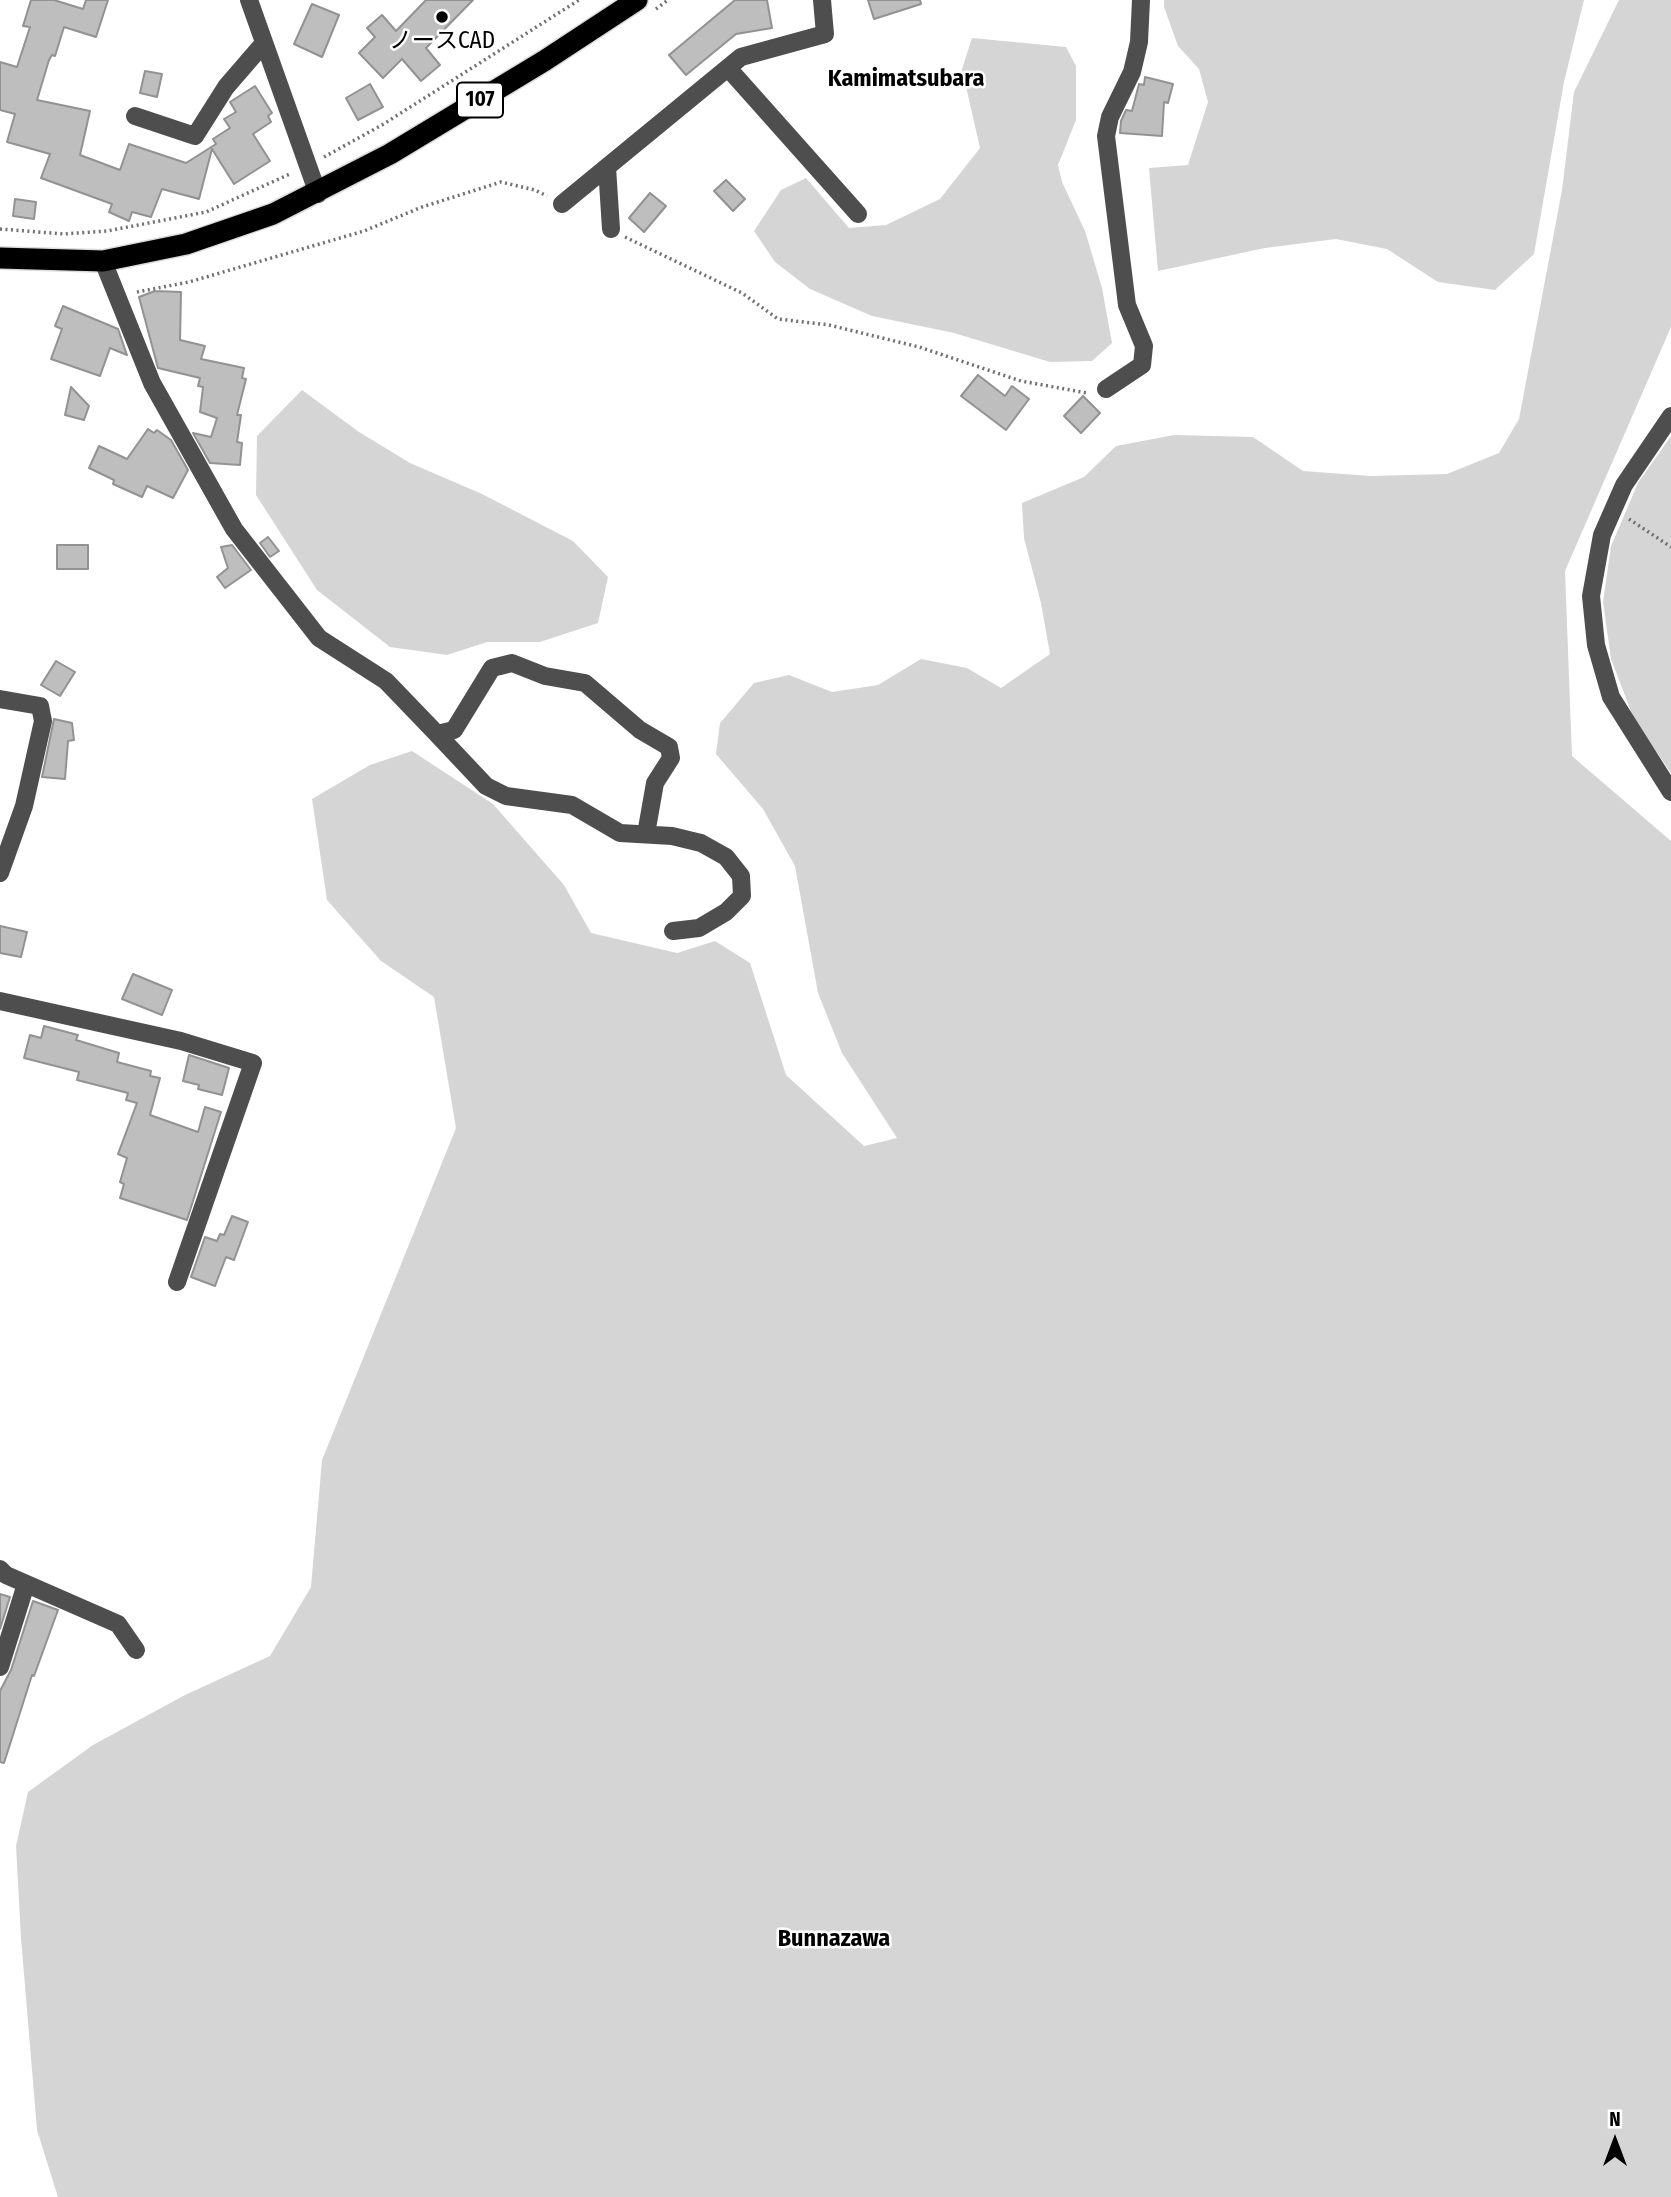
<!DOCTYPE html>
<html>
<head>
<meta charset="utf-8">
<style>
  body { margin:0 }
  #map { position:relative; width:1671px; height:2197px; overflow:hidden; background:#fff; font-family:"Fira Sans Condensed",sans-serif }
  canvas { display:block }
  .north { position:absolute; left:1580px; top:2106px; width:70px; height:70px; -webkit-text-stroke:5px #fff; paint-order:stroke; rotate:0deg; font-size:19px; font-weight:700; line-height:28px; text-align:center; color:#000 }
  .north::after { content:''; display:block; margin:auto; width:24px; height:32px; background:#000; clip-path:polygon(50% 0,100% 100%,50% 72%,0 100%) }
</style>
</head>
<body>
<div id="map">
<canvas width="1671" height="2197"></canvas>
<div class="north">N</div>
</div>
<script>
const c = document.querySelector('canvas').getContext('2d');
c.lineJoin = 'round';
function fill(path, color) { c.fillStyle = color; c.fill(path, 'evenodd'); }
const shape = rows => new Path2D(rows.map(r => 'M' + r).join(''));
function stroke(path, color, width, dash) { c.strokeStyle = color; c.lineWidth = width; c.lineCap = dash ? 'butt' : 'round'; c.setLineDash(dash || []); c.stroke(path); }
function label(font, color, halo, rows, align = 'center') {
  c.font = font + ' "Fira Sans Condensed","Noto Sans JP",sans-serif'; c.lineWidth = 5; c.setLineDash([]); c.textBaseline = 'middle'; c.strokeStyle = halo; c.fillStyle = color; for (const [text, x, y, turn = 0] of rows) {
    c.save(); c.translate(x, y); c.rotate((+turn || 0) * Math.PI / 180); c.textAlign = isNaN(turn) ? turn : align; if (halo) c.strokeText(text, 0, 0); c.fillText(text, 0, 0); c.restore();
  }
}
fill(shape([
  [1164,0,1584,0,1564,82,1534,254,1495,290,1438,282,1387,249,1336,239,1265,248,1158,271,1149,168,1188,165,1208,102,1199,69,1178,46,1164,7],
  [1619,0,1671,0,1671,327,1565,571,1572,756,1671,841,1671,2197,58,2197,37,2130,21,1938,16,1846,28,1792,93,1745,185,1695,270,1656,311,1587,322,1460,456,1128,434,997,381,961,327,900,312,799,370,765,412,751,493,804,564,885,591,933,677,953,715,941,750,963,786,1075,864,1146,897,1138,842,1053,818,993,795,866,763,809,716,754,720,723,754,683,789,675,832,692,878,685,921,659,967,668,1001,688,1050,654,1041,603,1024,538,1022,503,1084,477,1116,446,1174,435,1253,437,1303,471,1370,476,1447,474,1499,453,1519,419,1562,190,1574,92],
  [972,38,1066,47,1076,66,1076,120,1058,165,1062,182,1085,231,1102,288,1112,343,1092,361,1050,362,954,333,872,316,810,289,775,262,754,231,781,190,806,178,849,228,886,225,940,199,980,148,962,69],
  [302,390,359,432,410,463,482,494,573,541,608,577,598,623,540,642,487,642,447,655,390,647,317,590,256,495,257,436],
  [1671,436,1671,773,1634,719,1611,659,1603,602,1611,546,1638,483]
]), '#d5d5d5');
const building = shape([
  [31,0,54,0,83,9,86,0,108,0,96,37,64,27,55,56,52,55,49,60,37,100,90,111,80,155,120,170,129,144,186,163,216,144,213,139,230,128,224,119,236,112,230,102,255,86,272,113,268,116,271,122,253,134,270,161,234,184,212,149,199,199,162,189,151,217,132,212,129,221,109,212,112,204,41,178,50,154,7,142,15,114,0,110,0,62,17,67,30,27,23,26,31,0],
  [426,0,473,0,426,48,440,65,421,81,402,59,383,78,359,53,375,37,367,28,382,15,396,31,426,0],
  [735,0,767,0,772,28,736,34,686,75,669,55,735,0],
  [868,0,920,0,921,4,874,19,868,0],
  [312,4,339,15,322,57,294,44,312,4],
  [145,71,162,74,157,97,140,93,145,71],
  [1145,77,1173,84,1168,103,1164,102,1162,136,1120,133,1121,121,1126,110,1132,111,1139,84,1144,85,1145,77],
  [370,84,383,107,358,120,346,98,370,84],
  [726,180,745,199,733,211,714,191,726,180],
  [650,193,666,206,644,232,629,218,650,193],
  [15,199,36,202,34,219,13,216,15,199],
  [155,291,181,292,180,340,205,346,201,359,244,368,242,378,246,379,237,415,241,415,237,442,242,443,240,465,210,463,193,433,211,437,217,418,200,412,203,387,198,386,200,378,158,368,139,297,155,291],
  [63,306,118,329,127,355,110,348,100,376,51,359,62,329,55,326,63,306],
  [978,375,1005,396,1012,386,1029,399,1006,430,961,396,978,375],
  [71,387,89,406,84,420,65,415,71,387],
  [1083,396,1100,413,1081,433,1064,416,1083,396],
  [148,429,154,433,157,430,171,440,188,470,173,498,147,486,142,497,113,484,114,480,89,468,99,446,127,459,148,429],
  [268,537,279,551,270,557,260,543,268,537],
  [57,545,88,545,88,569,57,569,57,545],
  [232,545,251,570,225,588,217,577,228,568,221,547,232,545],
  [56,661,75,672,60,696,41,685,56,661],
  [54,719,72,723,74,740,68,741,65,779,42,777,54,719],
  [0,926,27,932,21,957,0,953,0,926],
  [133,974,172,990,162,1015,122,999,133,974],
  [44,1026,78,1035,76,1040,119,1053,117,1062,151,1071,150,1076,160,1078,150,1115,198,1132,205,1107,221,1112,187,1220,120,1198,124,1184,120,1182,127,1158,118,1154,137,1103,126,1100,128,1093,77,1080,79,1072,24,1058,30,1035,41,1038,44,1026],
  [189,1055,229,1068,222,1095,198,1089,199,1085,183,1081,189,1055],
  [232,1216,248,1222,234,1260,226,1257,215,1286,191,1277,205,1237,217,1241,220,1234,224,1235,232,1216],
  [0,1594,10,1597,0,1629,0,1594],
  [33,1601,58,1610,34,1676,32,1675,4,1763,0,1762,0,1691,11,1670,33,1601]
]);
fill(building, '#bebebe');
stroke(building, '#929292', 2);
const highway = shape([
  [0,258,103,261,186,244,273,214,390,154,544,61,637,0]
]);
stroke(highway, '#dbdbdb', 24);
stroke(shape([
  [656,9,668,0],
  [324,157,382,125,579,0],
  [0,229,64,234,107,231,206,212,292,173],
  [625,237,742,293,778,319,829,325,919,347,1021,381,1087,393],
  [137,292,189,282,364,231,422,207,501,182,535,190,547,196],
  [1629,519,1671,547]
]), '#707070', 3.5, [2, 3.5]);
stroke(shape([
  [249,0,318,194],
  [728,68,858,214],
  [135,116,195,136,226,87,264,43],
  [607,167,611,229],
  [562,204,741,57,825,34,822,0],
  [103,261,152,383,234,529,319,638,386,681,437,734,454,730,492,668,512,663,545,676,585,683,640,730,669,747,671,758,655,783,646,834],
  [1106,389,1142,365,1144,346,1127,305,1106,136,1110,117,1132,72,1139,42,1141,0],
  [1671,416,1624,485,1602,535,1591,596,1596,645,1611,697,1671,792],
  [0,699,40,706,43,721,24,806,0,873],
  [437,734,486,786,506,796,572,805,620,833,672,836,701,843,726,857,741,876,742,896,726,912,699,928,673,931],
  [0,1001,181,1041,253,1063,177,1282],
  [0,1569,6,1575,118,1624,136,1650],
  [0,1667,26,1584]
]), '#4e4e4e', 18);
stroke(highway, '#000', 21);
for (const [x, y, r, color] of [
  [442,17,7,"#000"]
]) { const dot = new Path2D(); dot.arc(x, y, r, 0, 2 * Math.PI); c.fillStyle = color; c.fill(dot); stroke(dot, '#fff', 2.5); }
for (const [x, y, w] of [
  [480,100,46]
]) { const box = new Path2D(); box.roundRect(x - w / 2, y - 17.5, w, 35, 5); c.fillStyle = '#fff'; c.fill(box); stroke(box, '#000', 2); }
label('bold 21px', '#000', null, [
  ["107",480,100]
]);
label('23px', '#000', '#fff', [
  ["ノースCAD",442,42]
]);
label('bold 24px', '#000', '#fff', [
  ["Kamimatsubara",906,79],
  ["Bunnazawa",834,1939]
]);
</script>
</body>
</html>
